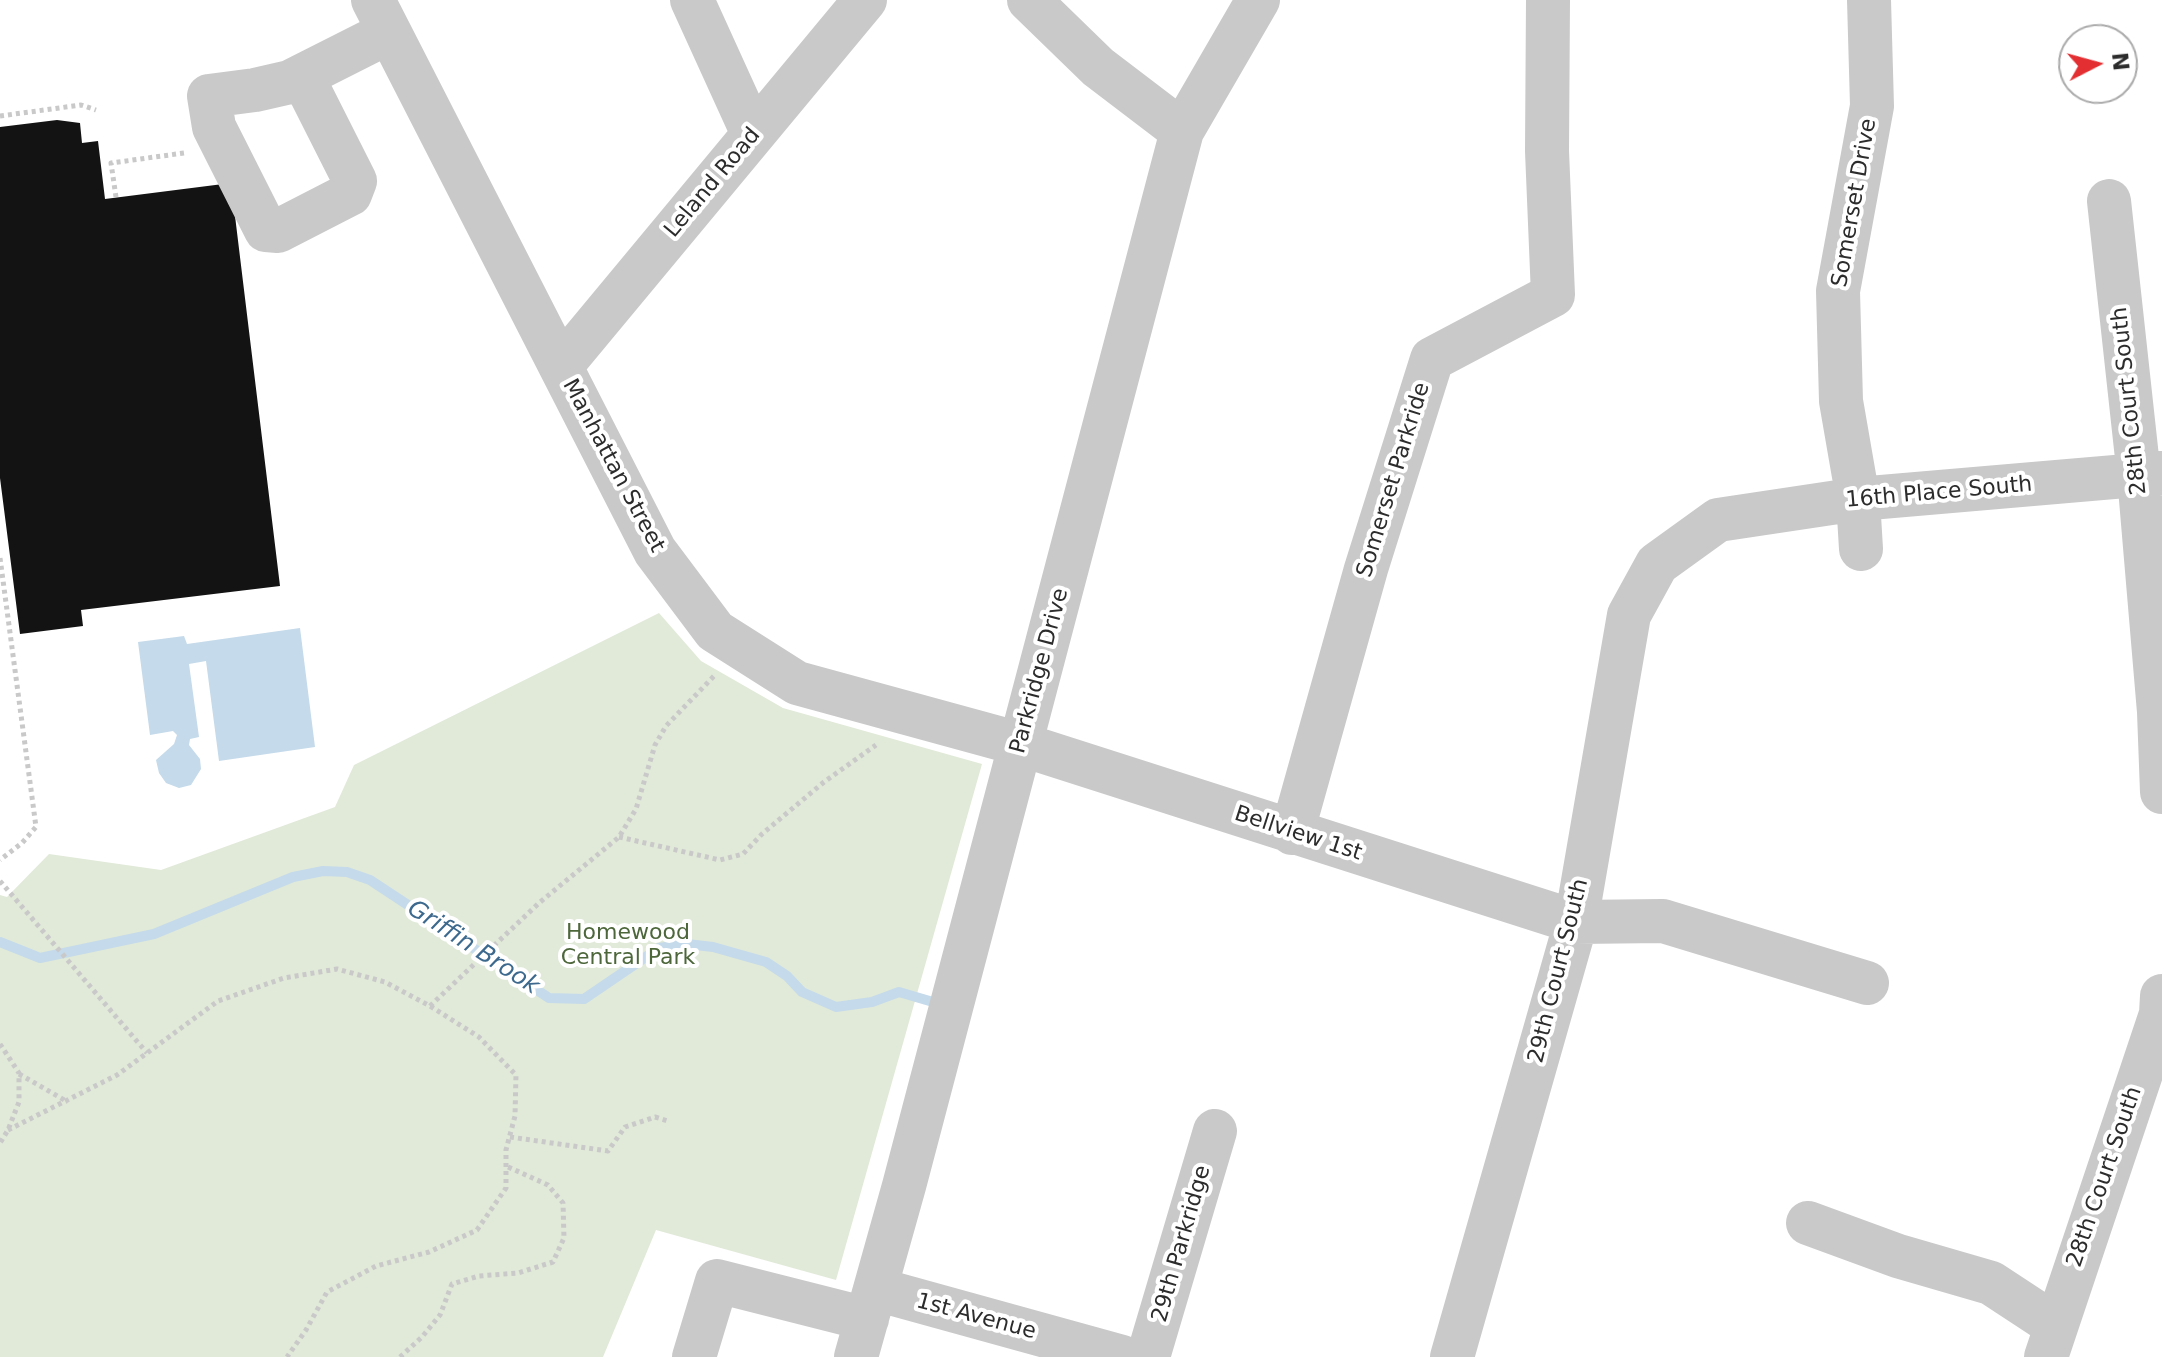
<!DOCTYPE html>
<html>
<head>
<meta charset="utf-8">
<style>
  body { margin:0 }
  #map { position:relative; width:2162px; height:1357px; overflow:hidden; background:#fff; font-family:"DejaVu Sans",sans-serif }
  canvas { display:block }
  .north { position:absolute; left:2058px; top:24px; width:80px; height:80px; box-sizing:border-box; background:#fff; border:2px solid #ababab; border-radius:50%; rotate:84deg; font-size:22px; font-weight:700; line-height:32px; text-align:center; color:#2c2c2c }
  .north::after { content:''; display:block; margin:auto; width:28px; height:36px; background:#e32f32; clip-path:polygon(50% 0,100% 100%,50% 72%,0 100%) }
</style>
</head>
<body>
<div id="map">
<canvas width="2162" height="1357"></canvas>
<div class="north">N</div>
</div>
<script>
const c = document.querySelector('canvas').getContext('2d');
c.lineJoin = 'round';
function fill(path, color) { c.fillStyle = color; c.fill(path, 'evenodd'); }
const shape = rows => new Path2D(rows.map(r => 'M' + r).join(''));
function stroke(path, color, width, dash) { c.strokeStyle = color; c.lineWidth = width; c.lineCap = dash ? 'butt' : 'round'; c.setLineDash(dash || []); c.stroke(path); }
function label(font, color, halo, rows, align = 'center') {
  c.font = font + ' "DejaVu Sans",sans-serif'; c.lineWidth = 8; c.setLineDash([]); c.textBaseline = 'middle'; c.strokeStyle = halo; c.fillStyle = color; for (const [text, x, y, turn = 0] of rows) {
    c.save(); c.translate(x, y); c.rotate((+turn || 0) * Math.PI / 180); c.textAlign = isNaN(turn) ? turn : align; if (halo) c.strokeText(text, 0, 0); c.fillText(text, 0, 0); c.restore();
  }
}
fill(shape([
  [659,613,701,661,783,708,982,764,836,1280,656,1230,603,1357,0,1357,0,895,7,897,49,854,161,870,335,807,354,765]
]), '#e1ead9');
fill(shape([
  [300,628,315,747,219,761,206,661,189,664,199,737,190,739,189,745,200,759,201,769,191,785,179,788,166,783,159,773,156,760,174,744,177,735,173,731,150,735,138,642,184,636,187,644]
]), '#c5daea');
stroke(shape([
  [0,942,40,958,154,934,293,877,323,871,347,872,370,880,549,998,584,999,659,948,687,944,713,947,766,962,787,976,802,992,836,1007,872,1002,899,992,933,1002]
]), '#c5daea', 10);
fill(shape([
  [57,120,80,123,82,143,98,141,105,199,231,183,280,586,81,610,83,626,20,634,0,478,0,127]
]), '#131313');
stroke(shape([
  [0,116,81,105,96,110],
  [116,197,111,163,184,153],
  [0,558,36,827,22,843,0,860],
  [619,837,720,860,743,854,762,834,824,782,876,745],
  [0,881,147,1053],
  [430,1006,539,903,619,837,636,809,655,745,666,726,715,675],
  [0,1044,19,1073,19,1102,8,1130,0,1143],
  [19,1074,68,1102],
  [8,1130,117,1075,218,1001,284,978,337,969,385,982,430,1006,479,1037,516,1075,515,1116,506,1150,506,1188,477,1230,429,1252,376,1266,327,1292,306,1330,287,1357],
  [510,1137,608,1151,625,1127,655,1117,668,1121],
  [400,1357,422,1337,440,1315,452,1284,479,1276,518,1273,553,1262,564,1238,563,1203,548,1185,506,1166]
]), '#c9c9c9', 5, [4, 4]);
stroke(shape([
  [373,0,655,551,715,631,797,683,1020,744,1576,922,1663,921,1867,983],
  [692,0,753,134],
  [1029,0,1098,67,1182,131],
  [302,76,355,181,350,194,278,231,266,230,214,127,209,96,255,90,290,82,389,32],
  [2109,201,2139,476,2159,712,2162,792],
  [561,366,865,0],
  [1861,549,1858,499,1841,401,1838,291,1872,106,1869,0],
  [1292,833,1366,569,1432,359,1553,295,1547,151,1548,0],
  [1808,1223,1898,1256,1991,1283,2055,1325],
  [876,1289,1122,1357],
  [694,1357,717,1281,867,1319],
  [856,1357,904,1186,1182,131,1258,0],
  [1148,1357,1215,1131],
  [1452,1357,1576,922,1629,615,1657,564,1718,520,1858,499,2162,473],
  [2046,1357,2161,1014,2162,996]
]), '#c9c9c9', 44);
label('22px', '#2c2c2c', '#fff', [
  ["Leland Road",713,183,-50],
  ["Somerset Drive",1855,203,-80],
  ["28th Court South",2130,401,-96],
  ["Manhattan Street",613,466,62],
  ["Somerset Parkride",1394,480,-73],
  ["16th Place South",1939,493,-5],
  ["Parkridge Drive",1040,671,-75],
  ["Bellview 1st",1298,834,18],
  ["29th Court South",1559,971,-76],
  ["28th Court South",2105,1177,-71],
  ["29th Parkridge",1182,1244,-74],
  ["1st Avenue",976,1317,15]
]);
label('22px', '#4d673b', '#fff', [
  ["Homewood",628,933],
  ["Central Park",628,958]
]);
label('italic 24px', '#3c698d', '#fff', [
  ["Griffin Brook",473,948,33]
]);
</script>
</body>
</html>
